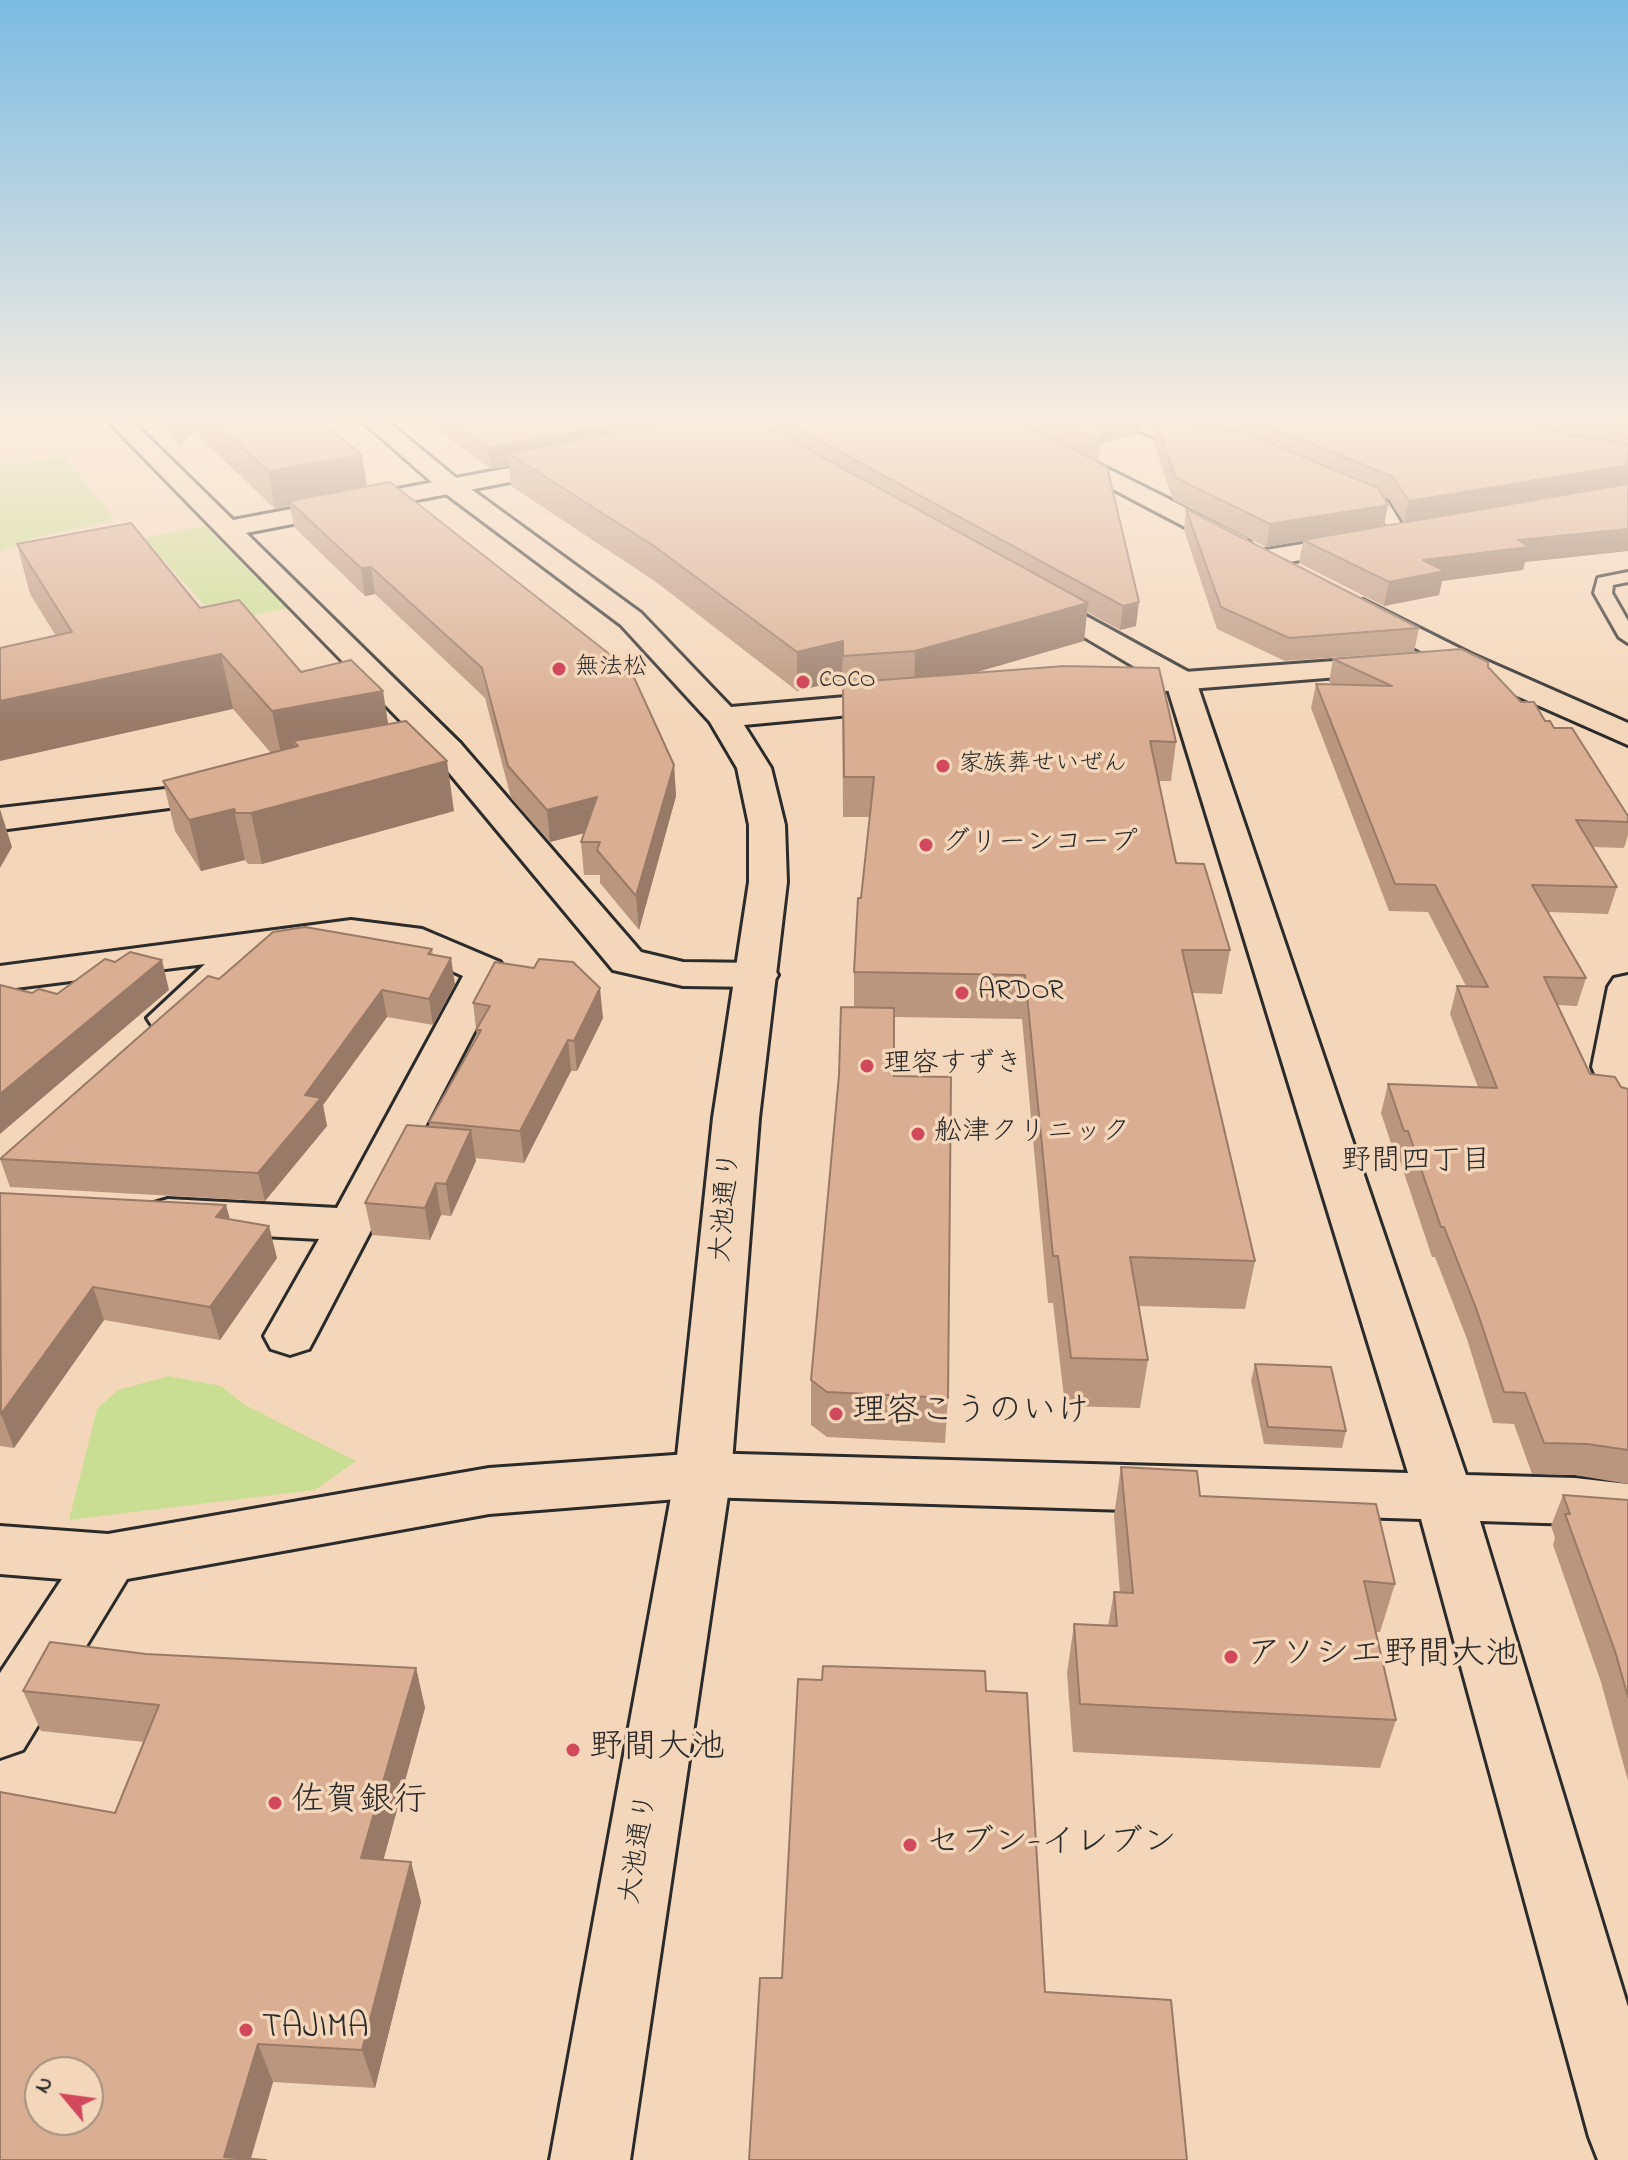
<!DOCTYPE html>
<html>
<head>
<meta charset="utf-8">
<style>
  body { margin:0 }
  #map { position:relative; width:1628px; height:2160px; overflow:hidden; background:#f4d7ba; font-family:"Indie Flower",sans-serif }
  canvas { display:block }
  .north { position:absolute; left:24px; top:2056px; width:80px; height:80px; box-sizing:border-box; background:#f4d7ba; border:2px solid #a49281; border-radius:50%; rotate:299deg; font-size:22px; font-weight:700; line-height:32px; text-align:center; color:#2b2b2b }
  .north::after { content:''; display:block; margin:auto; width:28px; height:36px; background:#d1495b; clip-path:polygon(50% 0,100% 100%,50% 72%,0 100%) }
</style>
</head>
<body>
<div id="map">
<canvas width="1628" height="2160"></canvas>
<div class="north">N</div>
</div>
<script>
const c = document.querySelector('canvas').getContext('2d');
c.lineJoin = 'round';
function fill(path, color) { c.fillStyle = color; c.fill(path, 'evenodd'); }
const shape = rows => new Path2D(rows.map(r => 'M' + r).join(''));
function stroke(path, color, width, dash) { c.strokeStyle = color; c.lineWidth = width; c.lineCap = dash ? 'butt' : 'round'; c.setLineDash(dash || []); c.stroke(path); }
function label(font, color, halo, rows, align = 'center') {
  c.font = font + ' "Indie Flower","Klee One",sans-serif'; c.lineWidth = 7; c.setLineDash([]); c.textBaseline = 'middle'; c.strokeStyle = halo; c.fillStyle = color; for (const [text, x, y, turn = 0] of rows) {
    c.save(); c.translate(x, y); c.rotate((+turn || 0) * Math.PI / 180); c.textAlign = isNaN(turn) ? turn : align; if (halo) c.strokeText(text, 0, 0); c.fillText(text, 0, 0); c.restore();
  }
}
fill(shape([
  [64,457,114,520,34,538,0,551,0,464],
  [204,526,287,608,221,623,143,538],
  [169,1376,221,1386,245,1405,356,1461,315,1490,69,1520,97,1409,118,1390]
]), '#c9de93');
const lane = shape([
  [1118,421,1138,421,1199,440,1192,444,1159,439,1118,421],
  [1356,489,1388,502,1408,535,1406,539,1394,539,1376,508,1350,497,1348,494,1356,489],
  [1628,572,1628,582,1613,585,1612,593,1628,621,1628,643,1619,637,1594,593,1598,578,1628,572]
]);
const street = shape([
  [108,421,132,421,233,520,567,457,575,459,579,464,567,471,246,533,460,743,641,952,683,962,758,963,772,966,778,975,772,984,758,987,683,986,613,970,436,757,108,421],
  [983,421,1012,421,1247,538,1251,544,1247,550,1238,552,1229,550,983,421],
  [1362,534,1371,536,1375,542,1371,548,1266,566,1257,564,1253,558,1257,552,1266,550,1362,534],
  [1033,587,1192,674,1196,681,1466,1475,1575,1478,1628,1484,1628,1530,1575,1524,1480,1521,1628,2007,1628,2160,1598,2160,1589,2137,1421,1519,703,1497,489,1514,127,1579,23,1750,0,1758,0,1673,62,1579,0,1574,0,1526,108,1534,489,1468,703,1453,1408,1473,1167,686,1023,601,1019,595,1023,589,1033,587],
  [1363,600,1471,654,1628,723,1628,745,1449,666,1353,615,1349,609,1353,603,1363,600],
  [351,920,422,929,500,962,506,971,316,1336,309,1349,290,1355,271,1349,264,1336,319,1239,168,1231,151,1226,144,1215,151,1204,168,1199,337,1208,463,976,400,948,351,944,261,957,183,1027,168,1031,153,1027,147,1018,205,964,0,990,0,966,351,920],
  [1628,975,1628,1117,1612,1113,1592,1067,1608,987,1614,978,1628,975]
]);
const secondary = shape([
  [362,421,387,421,460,481,641,613,731,707,903,692,914,694,919,701,914,708,903,710,744,725,771,768,785,825,787,882,759,1118,731,1475,630,2160,550,2160,675,1475,713,1118,749,882,749,825,737,768,710,722,621,625,442,491,362,421],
  [1389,657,1400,660,1404,666,1400,672,1103,696,1092,694,1087,687,1092,680,1103,678,1389,657],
  [448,740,460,743,465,750,460,757,380,773,368,770,363,763,368,756,448,740],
  [226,782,238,785,243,792,238,799,0,830,0,808,226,782]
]);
stroke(lane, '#2b2b2b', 6);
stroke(street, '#2b2b2b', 6);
stroke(secondary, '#2b2b2b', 6);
fill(lane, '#f4d7ba');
fill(street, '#f4d7ba');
fill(secondary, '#f4d7ba');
fill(shape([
  [156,421,321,421,367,487,674,765,676,796,639,930,600,883,600,875,584,875,581,842,584,833,550,842,511,798,485,698,375,594,365,596,294,527,290,506,275,509,194,431,179,446],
  [425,421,757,421,773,430,773,421,1018,421,1136,626,1120,630,1087,612,1084,641,974,673,1176,742,1171,781,1158,781,1176,863,1230,950,1222,994,1192,993,1255,1261,1245,1309,1138,1306,1148,1360,1140,1408,1065,1406,1053,1303,1048,1303,1022,1019,894,1017,894,1076,948,1398,945,1443,827,1437,811,1425,811,1380,854,1007,854,972,870,817,843,817,842,680,797,691,656,582,511,486,509,466,491,469],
  [1019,421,1140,421,1138,433,1101,444,1099,462],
  [1146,421,1628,421,1628,551,1525,562,1523,570,1442,581,1439,595,1384,606,1299,563,1303,541,1266,547,1173,500,1153,440,1155,425],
  [1383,497,1389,499,1404,523,1384,526,1388,505],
  [1186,509,1419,628,1414,652,1285,661,1217,629,1184,530],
  [17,544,200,608,388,724,454,811,262,864,248,864,245,860,201,871,175,831,163,781,271,753,233,709,56,636,30,594],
  [1333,659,1488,667,1521,702,1554,728,1628,816,1628,835,1624,848,1592,847,1617,887,1608,914,1548,912,1586,978,1577,1006,1558,1005,1590,1074,1628,1089,1628,1484,1575,1475,1532,1474,1514,1424,1493,1423,1467,1339,1435,1257,1432,1257,1400,1161,1397,1161,1381,1113,1388,1084,1478,1087,1450,1014,1457,986,1466,986,1428,912,1389,911,1311,708,1316,684,1334,685,1329,682],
  [432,949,433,955,455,984,433,1025,387,1017,323,1105,327,1126,265,1201,10,1187,0,1159,219,979],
  [473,1003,603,1018,577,1071,571,1071,524,1163,475,1158,476,1161,451,1216,441,1215,430,1240,372,1235,365,1203,430,1126,429,1122,477,1037],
  [0,1193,230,1219,277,1258,220,1340,104,1320,14,1448,0,1446],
  [1255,1364,1346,1431,1342,1448,1264,1444,1251,1381],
  [1121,1467,1200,1496,1395,1584,1380,1632,1376,1632,1396,1720,1380,1768,1073,1752,1067,1673,1074,1624,1108,1626,1114,1592,1120,1593,1114,1516],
  [1563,1495,1628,1500,1628,1781,1601,1682,1553,1545,1555,1538,1551,1526],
  [146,1654,416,1668,425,1708,383,1860,411,1862,421,1902,375,2088,273,2082,251,2159,0,2160,115,1813,144,1742,41,1731,23,1691]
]), '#bb967e');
fill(shape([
  [174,421,192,421,194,431,179,446],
  [636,421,715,421,508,453,509,466,491,469,488,448],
  [1110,421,1140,421,1138,433,1101,444,1097,425],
  [362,455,368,492,289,501,290,506,275,509,268,471],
  [1628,465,1628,486,1404,523,1409,501],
  [1388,505,1383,527,1266,547,1270,524],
  [1628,529,1628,551,1525,562,1523,570,1442,581,1439,595,1384,606,1389,582,1423,560,1518,540],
  [371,567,375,594,365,596,361,568],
  [1139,602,1136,626,1120,630,1123,606],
  [1088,603,1084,641,914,690,915,651],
  [843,641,842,680,797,691,797,652],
  [221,654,233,709,0,761,0,701],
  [383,691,392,748,293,741,298,765,284,768,272,711],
  [447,761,454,811,262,864,251,813],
  [674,765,676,796,639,930,636,896],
  [597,797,600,829,550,842,547,810],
  [0,809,12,847,0,868],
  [234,809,245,860,201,871,189,820],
  [451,958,455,984,433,1025,429,999],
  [162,960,169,990,0,1134,0,1094],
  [600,988,603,1018,577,1071,574,1041],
  [382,990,387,1017,323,1105,327,1126,265,1201,258,1173,305,1095],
  [568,1040,571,1071,524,1163,520,1131],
  [471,1130,476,1161,451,1216,446,1184],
  [436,1183,441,1215,430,1240,425,1208],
  [226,1205,235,1237,216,1217],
  [269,1226,277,1258,220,1340,210,1307],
  [93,1287,104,1320,14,1448,1,1414],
  [416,1668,425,1708,373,1898,361,1858],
  [411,1862,421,1902,375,2088,362,2050],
  [258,2044,273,2082,250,2160,224,2157]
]), '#987a67');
const building = shape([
  [214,421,321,421,362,455,268,471,214,421],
  [451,421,636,421,488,448,451,421],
  [682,421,757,421,1088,603,915,651,843,656,843,641,797,652,654,546,508,453,682,421],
  [783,421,1018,421,1107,467,1139,602,1123,606,783,421],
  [1061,421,1110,421,1097,425,1101,441,1061,421],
  [1156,421,1167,421,1250,435,1378,488,1388,505,1270,524,1176,478,1156,421],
  [1252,421,1520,421,1567,435,1628,444,1628,465,1409,501,1393,477,1260,422,1252,421],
  [1605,421,1628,421,1628,424,1605,421],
  [390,482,631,671,674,765,636,896,597,850,600,842,581,842,597,797,547,810,508,766,482,668,371,567,361,568,289,501,390,482],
  [1628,484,1628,529,1518,540,1529,547,1423,560,1445,571,1389,582,1303,540,1628,484],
  [1186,509,1419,628,1289,638,1221,607,1186,509],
  [131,523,200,608,239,600,301,672,351,660,383,691,272,711,221,654,0,701,0,648,72,632,17,544,131,523],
  [1461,649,1488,662,1488,667,1521,702,1534,702,1545,721,1550,721,1554,728,1572,728,1628,816,1628,822,1576,820,1617,887,1532,885,1586,978,1544,977,1590,1074,1615,1077,1621,1087,1628,1089,1628,1450,1587,1444,1544,1443,1525,1393,1504,1392,1476,1308,1444,1227,1441,1227,1408,1131,1404,1131,1388,1084,1497,1088,1457,986,1488,987,1435,885,1395,884,1316,684,1392,686,1333,659,1461,649],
  [1064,666,1159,668,1176,742,1150,741,1176,863,1204,864,1230,950,1182,950,1255,1261,1130,1257,1148,1360,1071,1358,1058,1256,1053,1256,1025,975,854,972,858,898,861,898,874,777,844,777,843,683,1064,666],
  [406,721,447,761,251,813,236,813,234,809,189,820,163,781,298,746,293,741,406,721],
  [305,927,432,949,428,954,451,958,429,999,382,990,305,1095,321,1098,258,1173,0,1159,208,976,219,979,273,932,305,927],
  [130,952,162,960,0,1094,0,985,32,993,39,989,57,994,105,959,115,962,130,952],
  [539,959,573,962,600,988,574,1041,568,1040,520,1131,429,1122,481,1030,476,1030,490,1006,473,1003,495,962,534,968,539,959],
  [841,1007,894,1008,894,1076,951,1077,948,1398,827,1392,811,1380,839,1075,841,1007],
  [407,1125,471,1130,446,1184,436,1183,425,1208,365,1203,407,1125],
  [0,1193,226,1205,216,1217,269,1226,210,1307,93,1287,1,1414,0,1193],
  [1255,1364,1331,1367,1346,1431,1268,1427,1255,1364],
  [1121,1467,1197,1471,1200,1496,1376,1504,1395,1584,1364,1581,1396,1720,1080,1704,1074,1624,1117,1626,1114,1592,1133,1593,1121,1467],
  [1563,1495,1628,1500,1628,1697,1615,1651,1565,1514,1570,1514,1563,1495],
  [50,1642,146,1654,416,1668,361,1858,411,1862,362,2050,258,2044,224,2157,266,2160,0,2160,0,1792,115,1813,159,1705,23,1691,50,1642],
  [40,2072,88,2072,88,2120,40,2120,40,2072],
  [823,1666,985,1671,986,1691,1027,1693,1045,1992,1171,2000,1187,2160,749,2160,760,1978,782,1978,798,1679,822,1680,823,1666]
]);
fill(building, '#d9ae93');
stroke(building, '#987a67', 2);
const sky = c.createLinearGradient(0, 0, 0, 724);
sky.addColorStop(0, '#7bbbe2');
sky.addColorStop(0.58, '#faede0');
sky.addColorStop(1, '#faede000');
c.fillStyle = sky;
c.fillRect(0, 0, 1628, 724);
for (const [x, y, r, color] of [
  [559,669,8,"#d1495b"],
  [803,682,8,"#d1495b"],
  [943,766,8,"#d1495b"],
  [926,845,8,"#d1495b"],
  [962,993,8,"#d1495b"],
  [867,1066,8,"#d1495b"],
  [918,1134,8,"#d1495b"],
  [836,1414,8,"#d1495b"],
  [1231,1657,8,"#d1495b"],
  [573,1750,8,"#d1495b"],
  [275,1803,8,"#d1495b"],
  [910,1845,8,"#d1495b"],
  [246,2030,8,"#d1495b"]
]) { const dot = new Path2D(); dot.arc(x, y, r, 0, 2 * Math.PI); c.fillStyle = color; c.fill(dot); stroke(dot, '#f4d7ba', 3); }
label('24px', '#2b2b2b', '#f4d7ba', [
  ["無法松",575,669],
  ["COCO",819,682],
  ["家族葬せいぜん",959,766]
], 'left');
label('28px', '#2b2b2b', '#f4d7ba', [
  ["グリーンコープ",942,845],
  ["ARDOR",978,993],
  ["理容すずき",883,1066],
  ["舩津クリニック",934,1134]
], 'left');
label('28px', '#2b2b2b', '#f4d7ba', [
  ["大池通り",728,1207,-85],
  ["大池通り",641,1849,-81]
]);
label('30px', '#2b2b2b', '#f4d7ba', [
  ["野間四丁目",1416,1164]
]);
label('34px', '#2b2b2b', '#f4d7ba', [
  ["理容こうのいけ",852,1414],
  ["アソシエ野間大池",1247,1657],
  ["野間大池",589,1750],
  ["佐賀銀行",291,1803],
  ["セブン-イレブン",926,1845],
  ["TAJIMA",262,2030]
], 'left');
</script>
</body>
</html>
